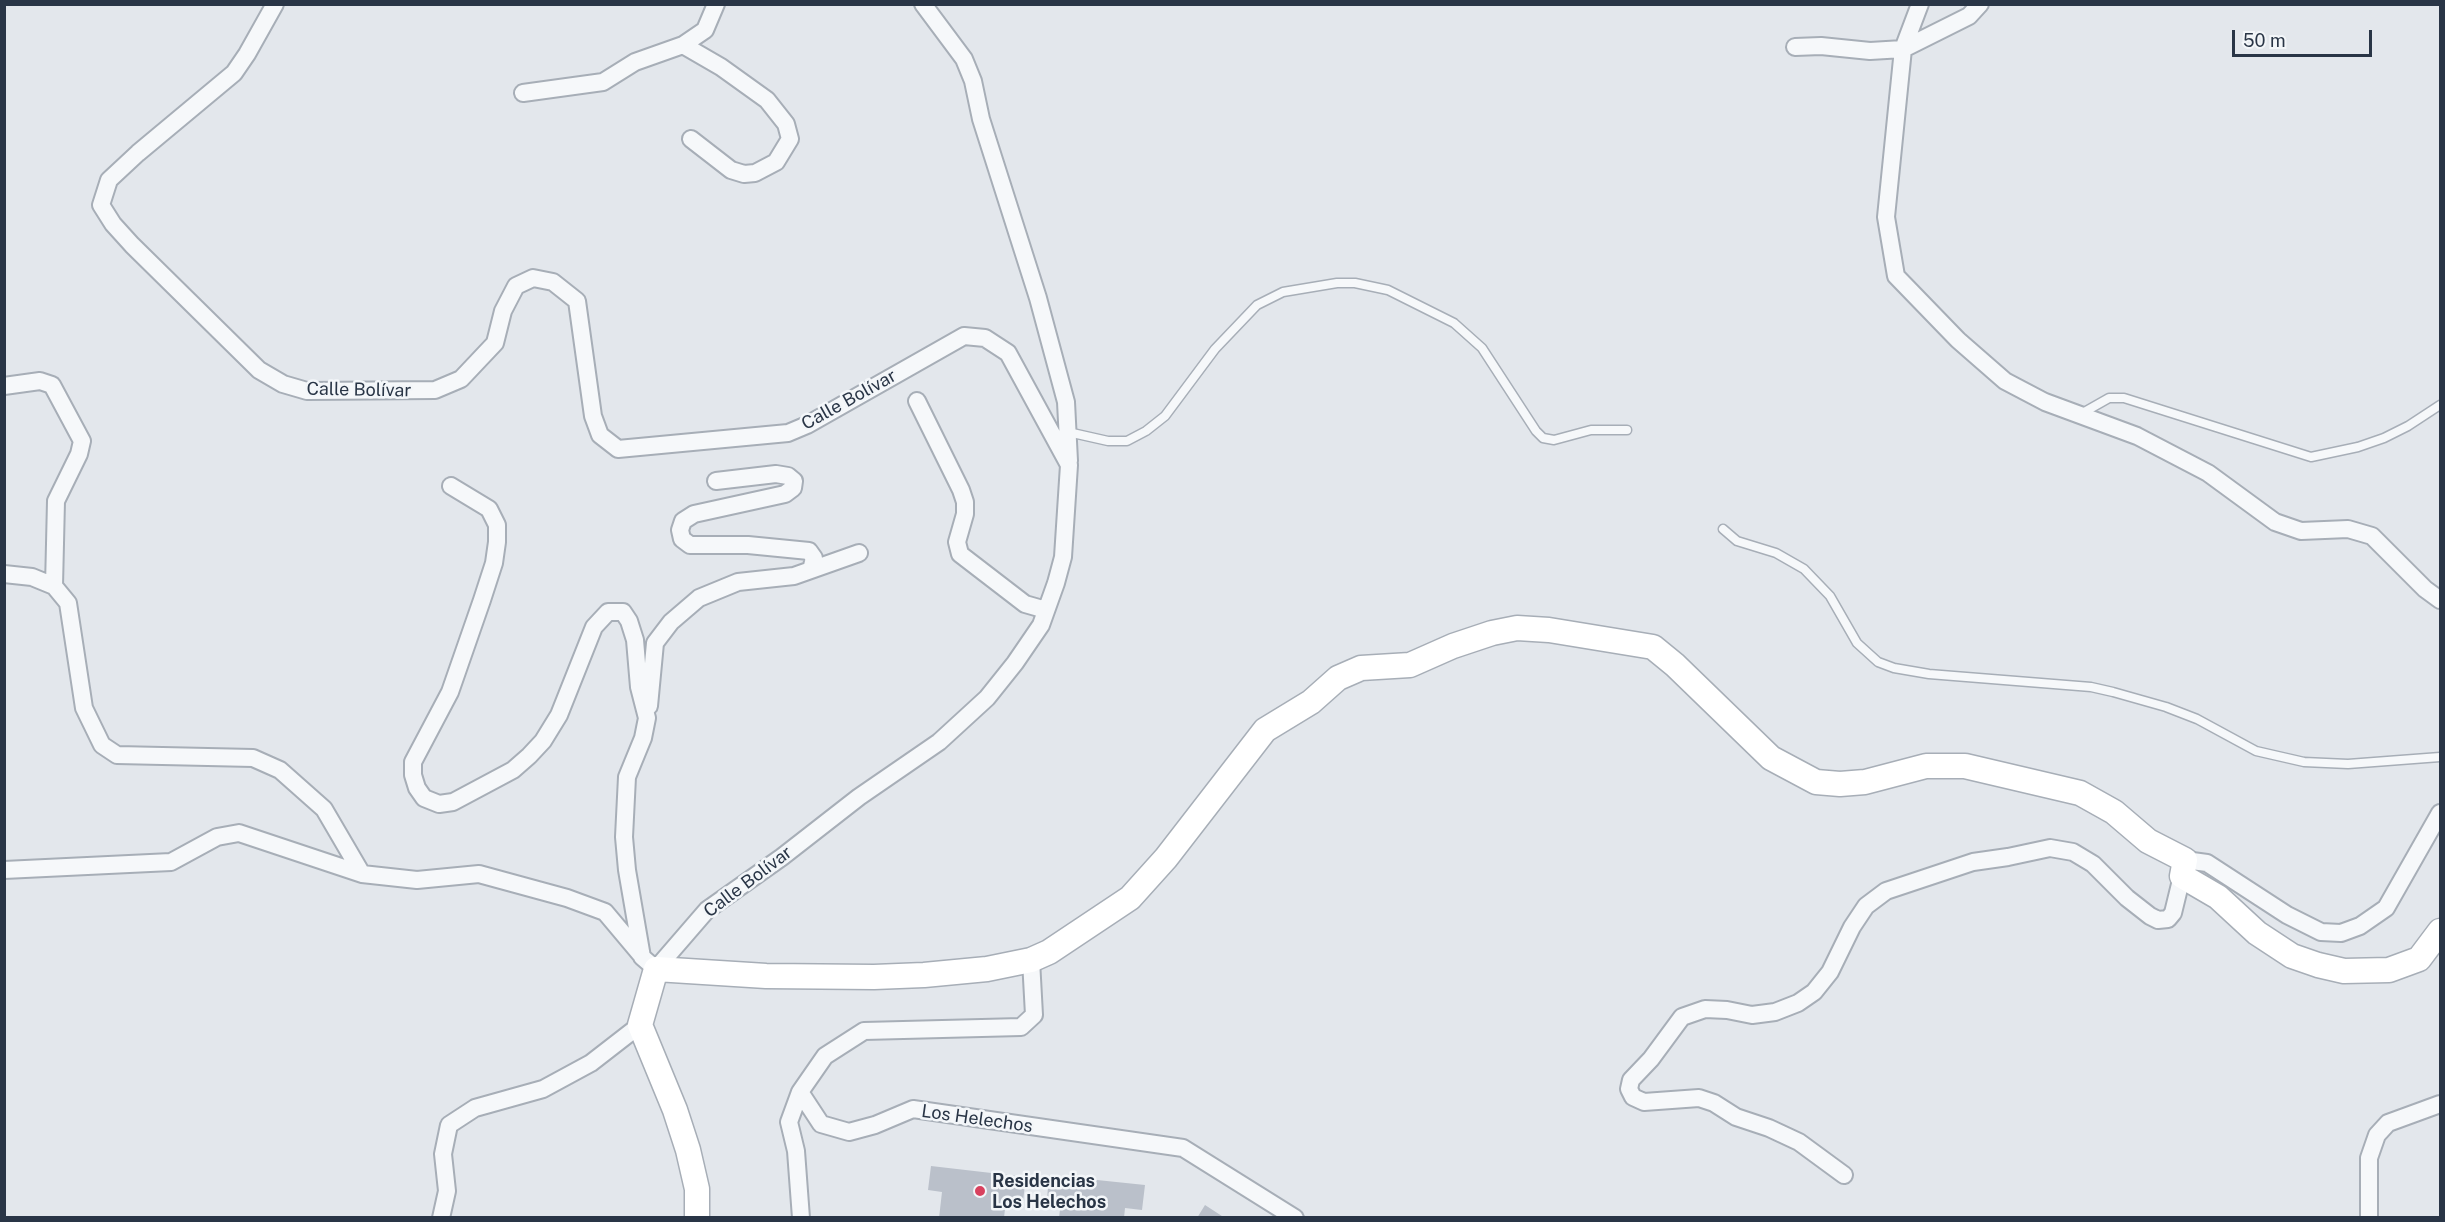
<!DOCTYPE html>
<html>
<head>
<meta charset="utf-8">
<style>
  body { margin:0 }
  #map { position:relative; width:2445px; height:1222px; overflow:hidden; background:#e3e7ec; font-family:"Public Sans",sans-serif }
  canvas { display:block }
  .frame { position:absolute; inset:0; border:6px solid #293546; pointer-events:none }
  .scale { position:absolute; left:2232px; top:30px; width:140px; height:27px; box-sizing:border-box; border:3px solid #293546; border-top:0; padding-left:8px; font-size:18px; line-height:21px; white-space:nowrap; color:#293546; -webkit-text-stroke:4px #f3f6f9; paint-order:stroke }
</style>
</head>
<body>
<div id="map">
<canvas width="2445" height="1222"></canvas>
<div class="frame"></div>
<div class="scale">50 m</div>
</div>
<script>
const c = document.querySelector('canvas').getContext('2d');
c.lineJoin = 'round';
function fill(path, color) { c.fillStyle = color; c.fill(path, 'evenodd'); }
const shape = rows => new Path2D(rows.map(r => 'M' + r).join(''));
function stroke(path, color, width, dash) { c.strokeStyle = color; c.lineWidth = width; c.lineCap = dash ? 'butt' : 'round'; c.setLineDash(dash || []); c.stroke(path); }
function label(font, color, halo, rows, align = 'center') {
  c.font = font + ' "Public Sans",sans-serif'; c.lineWidth = 5; c.setLineDash([]); c.textBaseline = 'middle'; c.strokeStyle = halo; c.fillStyle = color; for (const [text, x, y, turn = 0] of rows) {
    c.save(); c.translate(x, y); c.rotate((+turn || 0) * Math.PI / 180); c.textAlign = isNaN(turn) ? turn : align; if (halo) c.strokeText(text, 0, 0); c.fillText(text, 0, 0); c.restore();
  }
}
fill(shape([
  [931,1166,1026,1177,1023,1201,1006,1199,1004,1218,939,1218,942,1192,928,1190],
  [1049,1175,1145,1185,1142,1210,1125,1208,1124,1218,1059,1218,1061,1200,1047,1199],
  [1205,1205,1225,1218,1197,1218]
]), '#bac0ca');
const lane = shape([
  [2079,415,2109,398,2124,398,2311,457,2358,447,2384,438,2408,426,2440,405],
  [1068,432,1108,441,1127,441,1146,431,1165,416,1215,349,1257,305,1283,292,1337,283,1355,283,1388,290,1454,323,1482,348,1536,431,1543,438,1554,440,1591,430,1627,430],
  [1723,529,1737,541,1776,553,1804,569,1830,596,1857,643,1878,662,1894,668,1929,674,2091,687,2113,692,2166,707,2197,719,2256,751,2304,762,2348,764,2440,757]
]);
const street = shape([
  [275,4,247,54,234,73,138,153,109,180,101,205,113,224,132,245,259,370,283,384,307,391,435,390,461,379,495,343,503,311,516,286,533,278,553,282,577,301,593,416,600,435,618,449,788,433,807,425,964,336,985,338,1008,353,1069,465,1063,557,1056,583,1041,625,1015,663,987,698,939,742,859,797,782,857,707,910,656,969,642,957,627,870,624,837,627,777,643,738,647,718,639,687,635,640,629,621,623,612,608,612,594,627,559,715,543,741,529,756,513,770,453,802,439,804,424,798,417,788,413,775,413,762,450,692,482,600,494,563,497,542,497,525,489,509,451,486],
  [923,4,964,59,973,81,981,119,1038,298,1066,402,1069,461],
  [1920,4,1903,49,1886,217,1896,276,1958,340,2005,381,2045,402,2137,436,2208,473,2275,522,2301,531,2348,529,2372,536,2425,589,2440,600],
  [683,45,721,67,767,100,786,124,790,139,776,162,755,173,744,174,731,170,691,139],
  [1795,47,1821,46,1870,51,1903,49,1969,16,1980,4],
  [523,93,603,82,635,62,683,45,705,30,716,4],
  [4,386,40,381,52,385,82,441,79,454,56,501,54,586],
  [917,401,961,490,965,502,965,514,957,542,960,554,1025,604,1046,610],
  [716,481,776,474,788,476,794,481,793,488,785,494,694,514,683,521,680,530,682,539,690,545,748,545,809,551,814,558,811,570],
  [4,574,32,577,54,586,68,603,84,708,102,745,117,755,253,758,280,770,324,809,362,874],
  [649,706,655,643,671,622,699,598,738,582,794,576,859,553],
  [2185,860,2207,863,2287,915,2321,932,2341,933,2360,926,2386,908,2440,813],
  [4,870,171,862,217,837,239,833,362,874,417,880,479,874,567,898,605,912,642,956],
  [1031,960,1034,1015,1021,1027,864,1031,825,1056,800,1092,821,1124,849,1132,875,1125,913,1109,1183,1148,1295,1218],
  [800,1092,789,1122,796,1151,801,1218],
  [1844,1175,1799,1142,1769,1128,1736,1117,1714,1103,1699,1098,1644,1102,1633,1097,1629,1089,1631,1080,1651,1059,1682,1017,1705,1009,1727,1010,1752,1015,1775,1012,1798,1003,1814,992,1830,972,1852,927,1866,906,1886,891,1973,862,2008,857,2050,848,2073,852,2093,864,2127,898,2150,916,2158,920,2168,919,2173,913,2182,876],
  [441,1218,447,1191,443,1154,449,1125,475,1108,543,1089,591,1063,640,1025],
  [2369,1218,2369,1158,2377,1135,2388,1123,2440,1104]
]);
const secondary = shape([
  [697,1218,697,1189,688,1150,675,1110,640,1025,656,969,766,976,874,977,924,975,987,969,1031,960,1049,952,1130,898,1166,858,1265,730,1311,702,1338,678,1361,668,1410,665,1453,646,1492,633,1517,628,1549,630,1653,647,1675,665,1771,758,1816,782,1840,784,1865,782,1926,766,1965,766,2080,793,2114,812,2148,841,2185,860,2182,876,2218,897,2257,933,2292,956,2318,965,2344,971,2389,970,2419,959,2440,931]
]);
stroke(lane, '#a7aeb7', 11);
stroke(street, '#a7aeb7', 20);
stroke(secondary, '#a7aeb7', 27);
stroke(lane, '#f6f8fa', 8);
stroke(street, '#f6f8fa', 16);
stroke(secondary, '#fff', 24);
for (const [x, y, r, color] of [
  [980,1191,6,"#d8415e"]
]) { const dot = new Path2D(); dot.arc(x, y, r, 0, 2 * Math.PI); c.fillStyle = color; c.fill(dot); stroke(dot, '#f3f6f9', 2); }
label('18px', '#293546', '#f3f6f9', [
  ["Calle Bolívar",359,390,1],
  ["Calle Bolívar",849,400,-29],
  ["Calle Bolívar",748,882,-37],
  ["Los Helechos",977,1119,8]
]);
label('bold 18px', '#293546', '#f3f6f9', [
  ["Residencias",992,1181],
  ["Los Helechos",992,1202]
], 'left');
</script>
</body>
</html>
